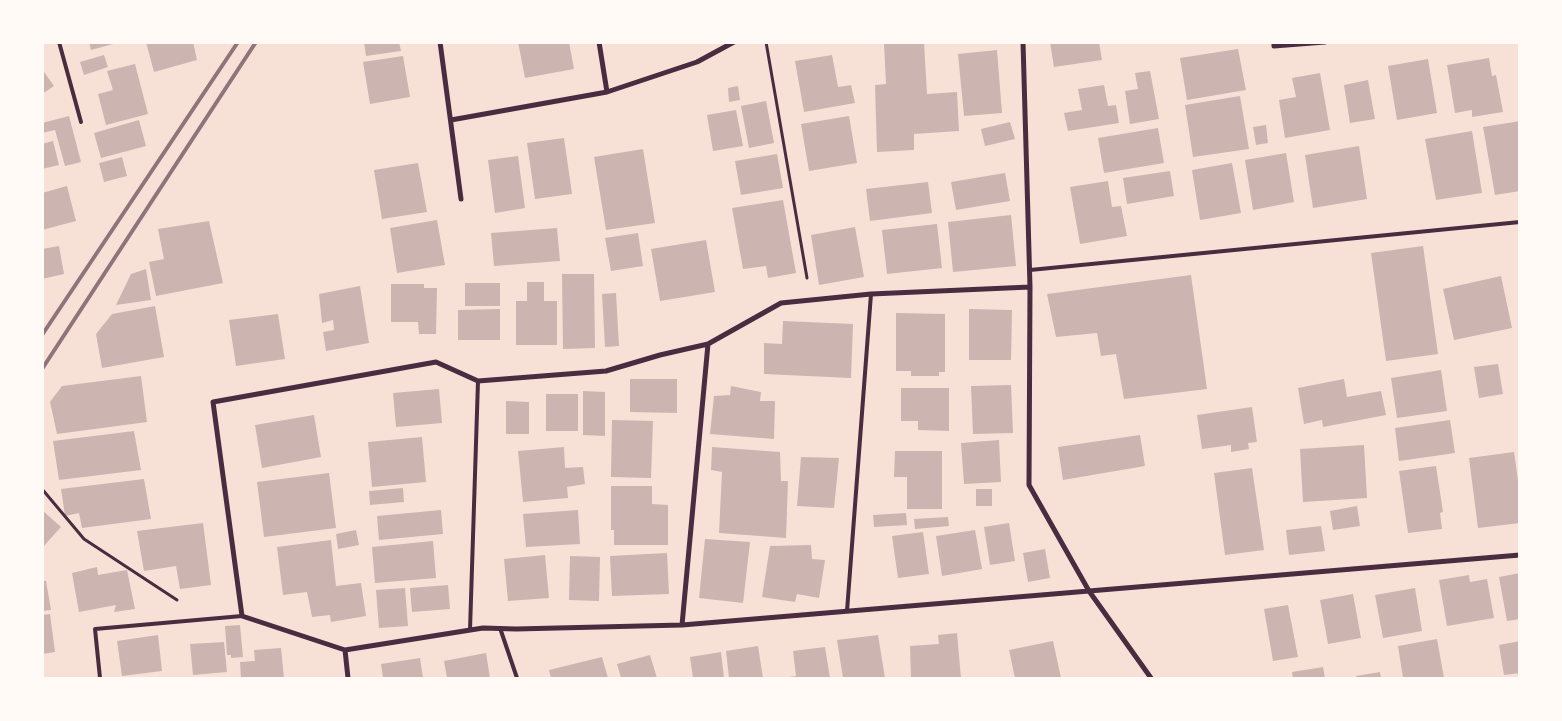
<!DOCTYPE html>
<html>
<head>
<meta charset="utf-8">
<style>
  body { margin:0 }
  #map { position:relative; width:1562px; height:721px; overflow:hidden; background:#f7e1d7; font-family:"Exo 2",sans-serif }
  canvas { display:block }
  .frame { position:absolute; inset:0; border:44px solid #fffaf5; pointer-events:none }
</style>
</head>
<body>
<div id="map">
<canvas width="1562" height="721"></canvas>
<div class="frame"></div>
</div>
<script>
const c = document.querySelector('canvas').getContext('2d');
c.lineJoin = 'round';
function fill(path, color) { c.fillStyle = color; c.fill(path, 'evenodd'); }
const shape = rows => new Path2D(rows.map(r => 'M' + r).join(''));
function stroke(path, color, width, dash) { c.strokeStyle = color; c.lineWidth = width; c.lineCap = dash ? 'butt' : 'round'; c.setLineDash(dash || []); c.stroke(path); }
fill(shape([
  [89,42,116,42,117,43,91,50],
  [146,42,193,42,197,60,154,72],
  [364,42,399,42,401,51,366,56],
  [518,42,569,42,574,69,525,78],
  [924,42,927,94,957,92,959,131,914,134,914,150,877,152,875,85,886,84,884,43],
  [1050,42,1099,42,1102,60,1054,67],
  [1238,49,1246,90,1187,100,1180,58],
  [997,50,1002,113,964,116,958,54],
  [104,55,108,67,84,75,80,62],
  [832,55,838,87,851,85,855,103,804,112,795,61],
  [403,56,410,97,370,104,363,62],
  [1489,58,1492,76,1496,75,1503,112,1472,117,1472,110,1455,113,1447,65],
  [1428,59,1437,113,1397,120,1388,66],
  [135,64,148,114,106,125,98,94,113,90,107,71],
  [42,69,54,86,42,94],
  [1150,71,1159,119,1130,124,1125,91,1138,89,1135,73],
  [1320,73,1330,130,1285,138,1279,100,1296,97,1292,78],
  [1368,80,1375,119,1350,123,1344,85],
  [1104,85,1108,106,1116,105,1119,123,1068,131,1064,113,1082,110,1078,89],
  [738,86,740,100,729,102,728,88],
  [1240,96,1249,149,1193,157,1185,105],
  [766,101,774,143,749,148,741,106],
  [736,110,743,146,713,151,707,115],
  [69,116,81,162,65,166,55,130,42,133,42,123],
  [849,116,857,163,809,171,801,124],
  [139,120,146,146,101,158,94,133],
  [1520,121,1520,191,1495,195,1483,127],
  [1010,122,1015,139,985,146,981,129],
  [1266,125,1268,143,1256,145,1253,127],
  [1158,128,1164,163,1104,173,1098,138],
  [1472,131,1482,193,1436,200,1425,139],
  [564,138,572,194,535,199,527,143],
  [53,141,59,165,42,169,42,144],
  [1359,146,1367,199,1313,208,1305,155],
  [643,149,655,223,606,230,594,157],
  [1286,153,1294,202,1253,210,1245,160],
  [777,154,783,188,741,195,735,161],
  [518,156,525,208,495,213,488,160],
  [122,157,127,176,104,182,99,163],
  [418,163,427,212,382,219,374,170],
  [1232,163,1241,213,1200,220,1192,170],
  [1170,171,1174,196,1127,204,1123,178],
  [1005,173,1010,201,956,210,951,182],
  [1108,181,1112,207,1121,206,1127,236,1080,244,1070,187],
  [928,182,932,213,870,221,866,189],
  [67,186,76,221,42,230,42,193],
  [783,200,796,273,768,278,766,266,743,269,732,208],
  [1011,215,1016,266,953,272,948,222],
  [437,220,445,265,397,273,390,228],
  [209,221,223,283,156,296,149,262,164,259,158,229],
  [937,224,942,268,887,274,882,230],
  [855,227,864,277,819,285,811,235],
  [557,228,560,261,494,266,491,233],
  [638,233,643,266,611,271,605,238],
  [706,240,715,292,660,301,651,249],
  [59,246,64,274,42,279,42,249],
  [1423,246,1438,354,1386,361,1371,253],
  [146,269,151,300,116,305,131,274],
  [562,274,594,274,595,348,563,349],
  [1191,275,1207,389,1124,399,1116,354,1101,356,1097,333,1056,337,1047,294],
  [1501,276,1512,328,1454,340,1443,289],
  [527,282,544,282,544,301,557,301,557,345,516,345,516,301,527,301],
  [465,283,500,283,500,306,465,306],
  [391,284,424,284,424,288,437,288,436,334,419,334,418,322,391,322],
  [360,286,369,343,326,351,323,332,334,330,333,320,322,323,319,294],
  [616,293,619,346,605,347,602,294],
  [155,306,164,357,102,368,96,334,112,314],
  [500,309,500,340,458,340,458,310],
  [969,309,1012,310,1011,360,969,360],
  [896,313,945,314,945,372,939,372,939,376,911,376,911,371,896,371],
  [278,314,285,359,236,366,229,320],
  [783,321,853,324,851,378,764,374,764,343,782,344],
  [1498,364,1503,394,1479,398,1474,367],
  [1441,370,1447,411,1397,418,1391,378],
  [141,376,147,422,57,434,50,402,62,386],
  [630,379,677,379,677,413,630,412],
  [1344,379,1347,397,1381,391,1386,415,1323,427,1322,420,1304,424,1298,388],
  [1011,385,1013,433,973,434,971,386],
  [731,386,761,392,760,401,775,401,774,439,710,434,714,396,730,395],
  [901,388,949,388,949,431,918,430,918,421,901,421],
  [439,389,442,423,396,427,393,393],
  [583,391,605,392,605,436,583,435],
  [546,394,578,394,578,431,546,431],
  [506,401,529,402,529,434,506,434],
  [1252,407,1257,442,1248,443,1249,449,1231,452,1231,445,1202,449,1197,415],
  [314,415,321,457,262,468,255,425],
  [612,420,653,421,651,478,611,477],
  [1450,420,1455,453,1399,461,1395,428],
  [134,431,141,470,59,480,53,441],
  [1140,435,1145,466,1063,480,1058,447],
  [422,437,426,482,372,487,368,442],
  [999,440,1001,482,964,484,961,443],
  [1364,445,1367,498,1303,502,1300,449],
  [564,447,565,468,583,467,585,484,567,487,568,498,523,502,518,451],
  [712,447,780,452,781,481,788,481,786,538,719,533,722,472,711,470],
  [895,451,942,451,942,509,907,509,907,477,894,477],
  [1514,452,1520,495,1520,523,1478,528,1469,458],
  [801,457,839,458,834,508,797,506],
  [1436,466,1443,512,1440,513,1442,529,1408,533,1399,471],
  [1252,468,1264,550,1225,555,1214,473],
  [329,473,336,528,264,537,257,482],
  [144,479,151,519,82,528,79,513,65,516,61,489],
  [611,486,652,486,652,504,668,505,668,545,614,545,614,530,611,530],
  [403,488,404,502,370,505,369,491],
  [976,489,992,489,992,506,976,506],
  [1357,506,1360,526,1333,530,1330,511],
  [42,510,61,527,42,548],
  [441,510,443,534,379,540,377,516],
  [578,510,580,544,526,547,523,514],
  [906,513,907,525,874,527,873,515],
  [948,517,949,526,915,529,914,519],
  [203,523,211,585,180,589,176,566,144,571,137,531],
  [1009,523,1015,561,990,565,984,527],
  [1321,526,1325,551,1289,555,1286,530],
  [356,530,359,545,338,549,336,534],
  [975,530,982,569,942,576,936,536],
  [923,532,929,574,898,578,892,536],
  [705,539,750,542,743,603,699,598],
  [331,540,336,586,361,583,366,616,331,622,330,615,312,617,307,592,283,595,277,547],
  [433,541,436,578,375,583,372,547],
  [811,545,812,559,825,560,819,598,797,594,795,602,762,597,770,546],
  [1045,549,1050,578,1028,582,1023,553],
  [667,553,669,594,612,596,610,556],
  [545,555,549,598,508,601,504,559],
  [570,556,600,557,599,601,569,600],
  [97,567,98,575,127,570,135,609,114,612,116,605,79,612,72,573],
  [1520,573,1520,619,1507,621,1499,577],
  [1469,575,1470,582,1487,579,1494,618,1447,626,1439,580],
  [42,581,46,581,51,610,42,611],
  [448,585,450,609,412,612,410,588],
  [405,588,408,626,379,628,376,590],
  [1415,588,1422,631,1383,638,1375,595],
  [1353,594,1361,638,1328,644,1320,600],
  [1288,605,1298,657,1273,661,1264,609],
  [50,614,55,652,42,654,42,615],
  [240,625,243,657,231,658,231,655,227,655,225,626],
  [957,633,961,678,911,678,910,646,939,644,938,635],
  [158,635,162,671,122,676,117,641],
  [878,635,885,678,843,678,837,640],
  [1437,639,1444,678,1403,678,1398,646],
  [1053,641,1061,678,1015,678,1009,650],
  [1520,641,1520,673,1504,675,1499,645],
  [224,642,227,672,193,675,190,644],
  [758,646,763,678,729,678,726,651],
  [825,647,830,678,789,678,789,677,796,676,793,651],
  [281,648,284,678,241,678,240,662,255,661,254,650],
  [721,652,724,678,693,678,690,657],
  [486,653,490,678,447,678,444,661],
  [650,655,657,678,621,678,617,664],
  [602,657,608,678,551,678,549,670],
  [420,658,423,678,383,678,381,664],
  [1323,667,1325,678,1293,678,1292,672],
  [1380,672,1381,678,1356,678,1356,676]
]), '#ccb4b1');
stroke(shape([
  [766,42,807,278],
  [42,489,84,539,177,600]
]), '#4a2c40', 3);
stroke(shape([
  [59,42,81,122],
  [1030,270,1520,222],
  [847,611,871,294],
  [500,628,517,678],
  [470,630,478,381],
  [100,678,95,629,242,616]
]), '#4a2c40', 4);
stroke(shape([
  [440,42,461,199],
  [599,42,607,92],
  [1023,42,1030,287,1029,485,1089,591,1151,678],
  [1274,42,1274,46,1325,42],
  [451,120,607,92,697,62,734,42],
  [1030,287,871,294,781,303,708,344,660,355,606,371,478,381,436,362,213,402,242,616,345,650,483,628,516,629,682,625,1520,555],
  [682,625,708,344],
  [345,650,348,678]
]), '#4a2c40', 5);
stroke(shape([
  [42,335,238,42],
  [42,369,256,42]
]), '#8f747c', 4);
</script>
</body>
</html>
